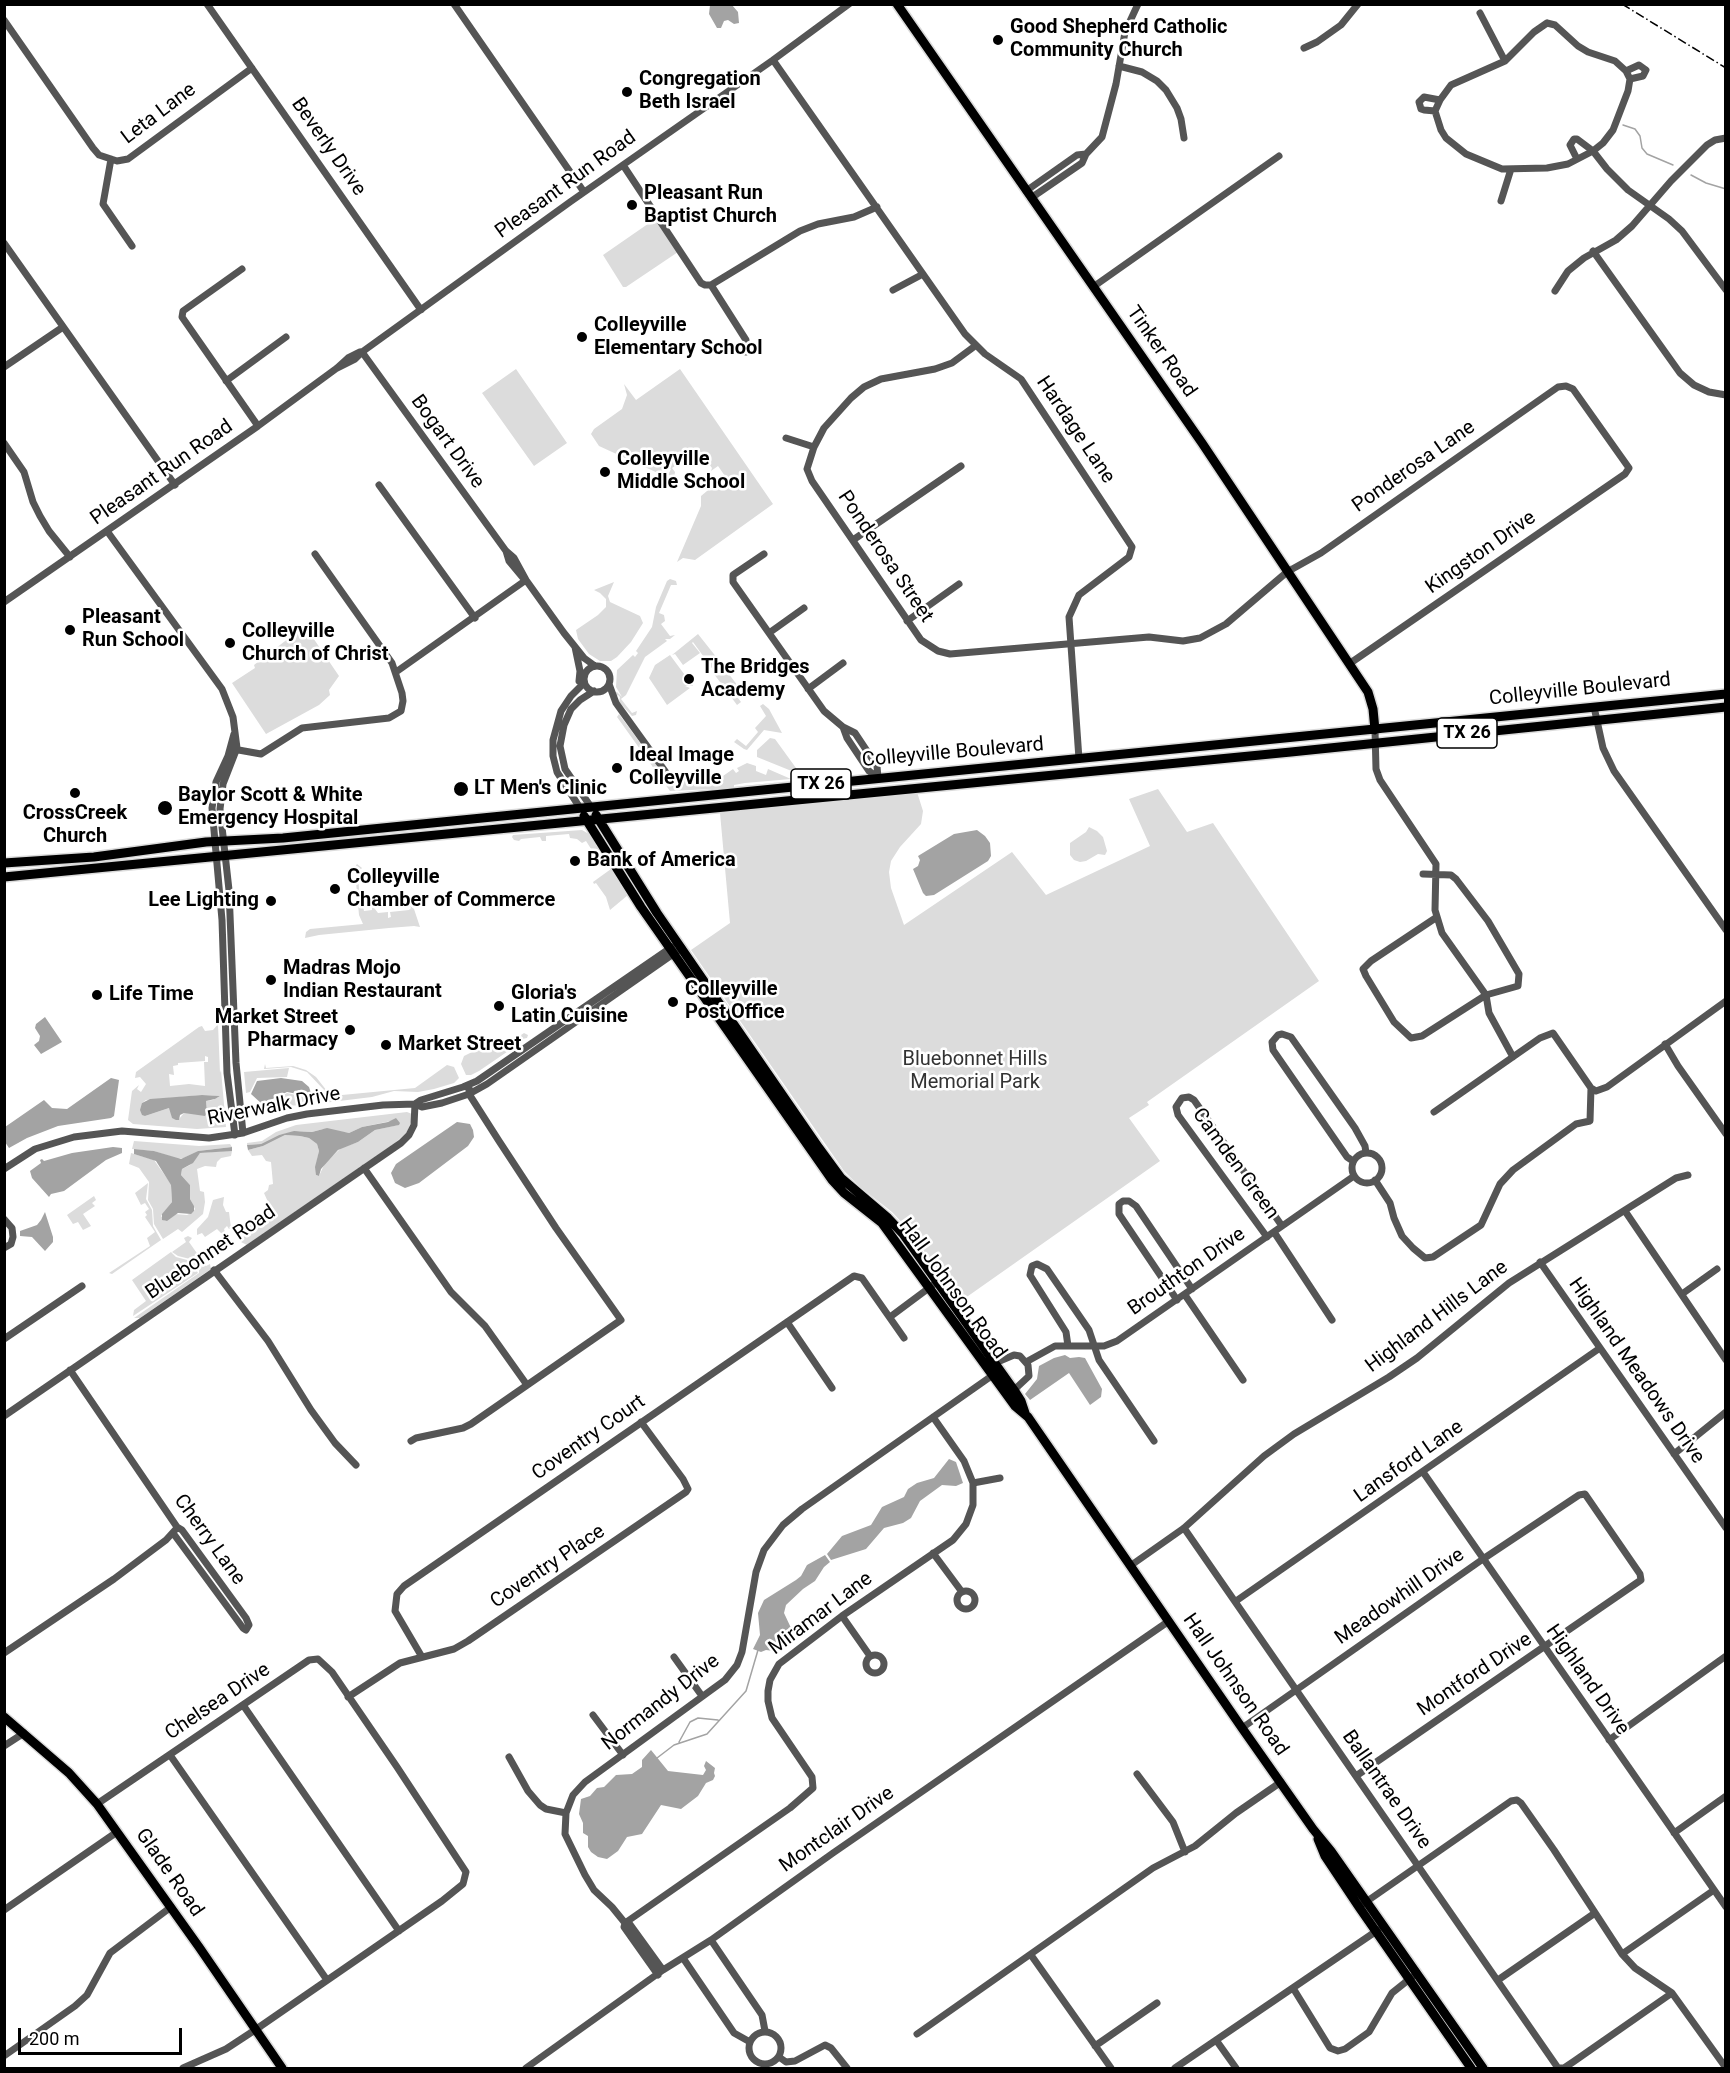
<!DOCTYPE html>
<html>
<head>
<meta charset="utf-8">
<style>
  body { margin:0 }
  #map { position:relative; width:1730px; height:2073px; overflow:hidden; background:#fff; font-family:Roboto,sans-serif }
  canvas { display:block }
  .frame { position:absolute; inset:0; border:6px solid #000; pointer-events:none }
  .scale { position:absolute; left:18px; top:2028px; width:164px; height:27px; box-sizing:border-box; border:3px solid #000; border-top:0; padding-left:8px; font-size:18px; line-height:21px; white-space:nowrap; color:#000; -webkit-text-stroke:4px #fff; paint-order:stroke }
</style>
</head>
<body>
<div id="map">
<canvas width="1730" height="2073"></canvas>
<div class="frame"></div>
<div class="scale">200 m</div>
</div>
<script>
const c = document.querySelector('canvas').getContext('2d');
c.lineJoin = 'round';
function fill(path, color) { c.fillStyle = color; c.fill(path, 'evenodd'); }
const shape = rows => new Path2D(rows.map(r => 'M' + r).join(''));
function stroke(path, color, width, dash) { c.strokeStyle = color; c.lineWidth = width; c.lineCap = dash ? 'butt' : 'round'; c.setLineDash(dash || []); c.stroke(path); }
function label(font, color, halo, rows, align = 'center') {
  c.font = font + ' Roboto,sans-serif'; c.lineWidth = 5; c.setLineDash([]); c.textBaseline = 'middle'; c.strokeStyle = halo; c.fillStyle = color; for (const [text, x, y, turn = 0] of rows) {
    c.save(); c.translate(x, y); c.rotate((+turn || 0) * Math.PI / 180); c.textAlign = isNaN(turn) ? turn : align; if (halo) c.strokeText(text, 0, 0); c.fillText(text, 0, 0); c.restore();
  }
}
fill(shape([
  [655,219,678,252,626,287,623,287,603,255],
  [516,369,567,443,534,466,482,393],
  [680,369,773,504,695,560,683,558,677,562,701,506,701,496,725,476,718,466,711,471,712,468,699,450,672,468,675,472,674,478,668,475,671,469,666,466,660,474,599,446,591,434,594,429,622,409,627,395,624,384,636,400],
  [670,579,676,581,677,585,671,585,659,613,664,615,665,621,661,624,670,636,675,635,670,639,665,639,667,641,645,657,626,695,621,699,632,713,637,711,636,715,632,716,619,702,620,697,618,695,616,697,613,693,617,692,622,697,616,687,617,670,633,655,635,657,638,653,636,651,652,627,656,607,667,581],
  [614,582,608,596,610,602,640,616,643,623,631,642,617,657,611,661,600,661,589,654,578,639,576,630,598,615,606,607,606,599,600,593,594,590],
  [302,628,307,629,339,676,329,690,330,695,319,705,266,734,232,683,255,668,254,665],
  [698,634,721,663,720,667,714,671,693,642,692,643,700,653,683,665,675,654,672,655],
  [670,655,693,686,685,686,690,688,667,705,649,678,655,665],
  [721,668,725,669,741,690,735,694,741,702,737,705,714,674],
  [763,704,769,709,782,733,764,730,747,750,744,749,734,742,737,739,746,746,758,732,755,728,766,716,760,706],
  [619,714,670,784,679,782,688,774,713,783,733,769,736,773,739,771,737,768,747,763,756,766,756,771,766,775,768,769,791,779,745,783,734,785,734,787,791,781,734,788,670,791,617,717],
  [770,738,775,739,796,768,794,772,757,757,757,750],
  [1158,789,1187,832,1213,823,1319,981,1147,1102,1149,1105,1129,1118,1160,1161,961,1301,907,1228,892,1212,860,1187,844,1171,691,950,730,923,720,813,917,792,923,811,921,824,900,847,891,861,889,872,891,888,904,925,1012,852,1046,895,1150,846,1129,799],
  [1089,827,1097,831,1103,837,1107,851,1105,855,1098,854,1086,861,1080,862,1074,860,1070,855,1070,843,1086,832],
  [582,830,589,834,607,863,602,867,598,866,600,863,586,841,582,843,577,839,570,838,569,834,546,836,546,841,542,841,540,837,521,839,519,841,514,840,512,837,513,835],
  [357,864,362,868,358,872,359,890,362,890,360,893,364,911,372,910,372,905,378,913,388,912,388,918,391,917,390,912,409,910,411,908,409,905,411,906,414,909,420,927,414,926,389,928,319,935,305,938,306,932,310,929,363,924,359,915,356,882,355,867],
  [611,869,628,895,610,910,606,897,596,883,594,884,593,882],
  [218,1024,220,1073,221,1070,226,1127,197,1129,133,1124,128,1120,132,1091,139,1085,137,1089,141,1092,146,1084,140,1077,135,1078,136,1072,199,1027,202,1026,205,1031,213,1030],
  [205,1056,208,1057,208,1062,204,1062,205,1086,189,1084,170,1086,169,1074,174,1075,173,1066,178,1065,178,1063,205,1061],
  [202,1095,220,1096,213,1100,206,1101,207,1112,184,1113,179,1119,172,1118,171,1110,169,1108,145,1116,142,1103,146,1100],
  [524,1033,528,1035,527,1038,522,1039,520,1043,479,1071,471,1075,466,1075,461,1064,464,1056,488,1044,508,1044],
  [265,1064,266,1068,293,1066,306,1070,316,1077,327,1091,342,1095,415,1088,447,1065,454,1067,459,1078,454,1083,434,1089,418,1092,394,1091,372,1097,323,1103,325,1091,307,1072,291,1067,264,1069],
  [289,1068,287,1077,257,1078,250,1092,246,1093,244,1072],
  [287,1093,305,1097,305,1105,281,1106,270,1110,270,1102],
  [407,1112,412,1114,411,1122,407,1132,395,1143,247,1245,241,1242,240,1240,244,1239,243,1226,264,1224,263,1208,266,1208,268,1202,264,1193,268,1190,269,1185,273,1184,271,1162,266,1161,262,1155,252,1156,248,1150,263,1146,285,1135,300,1136,309,1138,317,1144,319,1151,316,1165,316,1175,319,1176,325,1163,341,1148,358,1142,375,1130,398,1125,391,1121,362,1127,349,1133,323,1129,312,1132,299,1131,279,1135,261,1144,247,1145,247,1143,262,1141,276,1132,296,1125],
  [134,1141,199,1146,230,1144,232,1147,198,1151,184,1158,178,1159,154,1151,132,1149],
  [223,1151,232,1151,231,1156,221,1158,217,1162,216,1167,205,1166,197,1169,200,1191,204,1192,205,1202,203,1214,182,1232,178,1229,163,1239,154,1224,153,1209,148,1200,149,1182,139,1168,129,1164,131,1153,154,1160,171,1184,172,1202,161,1216,165,1221,175,1214,187,1215,193,1212,195,1209,190,1199,190,1185,181,1175,182,1169,190,1165,200,1153],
  [148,1183,146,1199,152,1210,153,1226,161,1240,112,1274,109,1273,150,1246,147,1238,155,1232,145,1217,147,1215,145,1212,149,1209,145,1203,141,1205,135,1193],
  [94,1196,96,1200,92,1203,95,1206,83,1214,91,1226,83,1230,78,1222,73,1224,67,1215],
  [224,1197,223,1205,226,1212,229,1212,231,1228,229,1229,227,1226,224,1229,225,1232,222,1234,217,1229,205,1237,202,1233,197,1235,197,1229,208,1217,213,1200],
  [188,1236,192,1238,189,1242,206,1266,210,1264,211,1269,140,1318,134,1318,199,1273,199,1270,190,1259,178,1256,172,1252,186,1242,184,1238],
  [171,1252,176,1257,191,1261,198,1273,133,1316,134,1310,146,1301,132,1280]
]), '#dcdcdc');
fill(shape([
  [710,5,732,5,738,12,739,23,734,24,728,20,724,21,721,28,717,28,709,14],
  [977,830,985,836,990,843,991,856,988,861,934,895,926,896,923,893,913,869,918,866,920,860,918,856,954,834],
  [45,1017,62,1042,41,1054,34,1045,39,1041,40,1036,35,1028,36,1024],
  [111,1078,119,1080,114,1116,111,1118,58,1126,27,1138,9,1148,5,1142,5,1127,44,1100,52,1108,67,1109],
  [281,1078,302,1081,309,1087,311,1093,303,1095,287,1092,262,1104,251,1094,257,1081],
  [202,1095,220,1096,215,1099,206,1101,207,1112,205,1116,184,1113,180,1115,179,1120,176,1120,172,1118,169,1108,145,1116,142,1115,140,1110,142,1103,150,1099],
  [396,1118,400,1123,399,1125,375,1130,358,1142,338,1150,321,1169,319,1176,316,1175,315,1167,319,1151,317,1144,309,1138,300,1136,285,1135,263,1146,248,1150,247,1145,261,1144,279,1135,294,1131,312,1132,327,1128,349,1133,362,1127,388,1122],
  [457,1122,470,1124,473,1130,474,1137,468,1146,419,1183,405,1188,395,1183,391,1173,396,1164],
  [113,1147,122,1148,122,1153,106,1160,64,1191,51,1194,49,1197,32,1178,30,1171,41,1163,40,1160,42,1159,44,1161,72,1153],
  [232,1147,232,1151,200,1153,193,1163,182,1169,181,1175,190,1185,190,1199,194,1206,194,1211,191,1214,178,1213,167,1221,162,1220,162,1214,172,1202,171,1185,156,1161,134,1154,134,1149,154,1151,181,1159,198,1151],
  [45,1212,53,1237,53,1242,45,1251,32,1237,20,1236,20,1231,37,1225,41,1220],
  [1065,1355,1070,1358,1079,1357,1085,1358,1102,1389,1101,1397,1090,1405,1069,1373,1030,1400,1025,1394,1037,1379,1039,1366,1054,1358],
  [949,1459,956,1462,963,1483,956,1486,942,1485,920,1501,911,1518,903,1523,884,1528,866,1549,831,1560,827,1554,842,1536,871,1525,882,1507,904,1497,908,1489,917,1483,934,1478],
  [825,1555,830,1562,824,1567,815,1581,803,1589,786,1605,784,1613,791,1628,788,1644,774,1651,766,1650,761,1652,753,1649,760,1635,758,1613,764,1600,796,1580,801,1576,807,1565],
  [651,1750,668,1771,703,1775,706,1770,704,1766,706,1761,715,1768,714,1773,715,1776,713,1780,706,1783,698,1796,681,1809,661,1805,642,1834,627,1837,618,1851,607,1859,598,1857,591,1852,588,1847,588,1836,583,1833,583,1823,579,1814,581,1799,590,1796,597,1788,604,1787,616,1775,632,1774,642,1767,642,1760]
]), '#a3a3a3');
stroke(shape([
  [1623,125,1635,129,1640,136,1642,148,1647,154,1673,165],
  [1691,175,1706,183,1726,189],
  [679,1742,690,1722,698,1718,718,1720],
  [657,1758,674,1745,707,1734,746,1691,758,1650]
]), '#a3a3a3', 1.5);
const major = shape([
  [897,4,1202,443,1368,692,1373,709,1375,730],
  [596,815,657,913,819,1148,841,1178,888,1218,903,1234,1014,1390,1021,1401,1025,1413],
  [584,816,641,907,832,1180,844,1193,882,1223,1015,1406,1028,1417,1242,1728,1313,1829,1331,1851,1483,2068],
  [4,863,94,857,206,842,283,838,432,823,1726,694],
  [4,877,1291,752,1726,707],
  [4,1717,69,1773,97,1804,199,1947,282,2068],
  [1318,1839,1325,1856,1359,1907,1471,2068]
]);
stroke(major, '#dbdbdb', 12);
stroke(shape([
  [207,4,421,310],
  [454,4,584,192],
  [1480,13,1505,61],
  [4,20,93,148,99,155,117,161,128,159,252,68],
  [1547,23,1555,25,1578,46,1588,52,1615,61,1626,71,1630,79,1628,91,1613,130,1603,143,1593,151,1568,164,1547,168,1502,169,1466,154,1446,138,1441,130,1435,111,1440,100,1451,85,1505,61,1534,32,1547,23],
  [1304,48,1317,42,1341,25,1358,4],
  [773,60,965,334,985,354,1021,379,1132,547,1129,557,1079,595,1069,617,1079,759],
  [1119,66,1142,72,1157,81,1166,90,1177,108,1181,119,1184,138],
  [1626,71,1639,65,1646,70,1643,76,1630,79],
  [1435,111,1424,110,1421,109,1419,102,1424,97,1440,100],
  [111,159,103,204,132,246],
  [1577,159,1570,145,1574,139,1577,139,1593,151,1607,169,1628,190,1669,219,1682,231,1726,290],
  [623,165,701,283,705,285,711,285,746,340,746,352],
  [1026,191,1077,155,1086,154],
  [1031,198,1082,163,1086,154,1102,137,1116,84,1125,32,1138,4],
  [1501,201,1511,169],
  [4,243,175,485],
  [1593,251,1680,373,1694,385,1709,392,1726,395],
  [242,269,183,311,182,317,258,426],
  [711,285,800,231,818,224,854,217,877,207],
  [1093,287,1279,156],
  [893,290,923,274],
  [1555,291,1568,271,1584,258,1616,240,1632,226,1671,181,1707,145,1715,140,1726,138],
  [975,346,952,363,935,369,881,379,864,387,851,398,824,428,814,447,807,469,812,481,921,640,938,651,950,654,1149,637,1183,641,1200,638,1226,624,1287,572,1321,553,1558,387,1566,386,1573,389,1629,468,1625,474,1349,664],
  [362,352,506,551,514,558,526,580,564,633,584,658,595,666],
  [4,367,63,327],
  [337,368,355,359,362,352,570,202,773,60,849,4],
  [226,381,286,337],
  [786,438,814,447],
  [4,443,24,472,33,502,40,516,49,531,70,557],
  [379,485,475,618],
  [107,531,222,689,233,717,237,748,223,784,220,809,229,890,236,1063,243,1133],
  [853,540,961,466],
  [506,551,509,561,524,579],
  [764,554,733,575,733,582,824,711,843,727,855,733,877,766,878,778],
  [4,602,258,426,337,368,348,358,360,352],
  [907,621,959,584],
  [769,633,804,608],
  [575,647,580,671,579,681],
  '584 679a13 13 0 1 1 26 0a13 13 0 1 1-26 0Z',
  [396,672,526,580],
  [609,684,616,703,670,778],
  [808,689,843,663],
  [1594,707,1603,748,1614,771,1726,930],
  [843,727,847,738,869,771,878,778],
  [1375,730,1376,769,1380,780,1436,864,1435,910,1442,933,1486,995,1489,1013,1513,1057],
  [234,734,228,756,216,782,212,808,222,920,227,1073,235,1135],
  [233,749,261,754,302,728,389,718,401,711,403,701,402,693,392,663,315,554],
  [591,807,565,769,560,746,564,725,571,709,580,700,594,691],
  [580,808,557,772,553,756,553,740,561,711,571,696,581,686,584,678],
  [1423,874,1451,875,1456,879,1488,921,1519,974,1518,986,1486,995,1422,1036,1411,1038,1394,1022,1366,976,1363,969,1371,961,1437,917],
  [1665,1044,1678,1066,1726,1134],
  [1591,1088,1596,1091,1607,1087,1726,1001],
  [415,1104,421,1100,463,1087,477,1081,672,947],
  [1434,1112,1540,1038,1553,1033,1591,1088],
  '1352 1168a15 15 0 1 1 30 0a15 15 0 1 1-30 0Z',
  [1353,1161,1347,1157,1273,1050,1272,1042,1278,1035,1282,1034,1291,1037,1355,1128,1365,1146,1366,1153],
  [364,1168,451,1292,485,1326,527,1385],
  [4,1169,35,1149,74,1137,122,1131,209,1138,243,1133,287,1118,307,1114,383,1105,415,1104,422,1107,442,1103,469,1094,487,1084,682,948],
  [1375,1180,1390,1203,1394,1218,1402,1236,1413,1248,1425,1258,1433,1257,1481,1225,1500,1184,1513,1170,1576,1124,1590,1121,1591,1088],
  [1625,1211,1726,1360],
  [4,1219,12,1228,13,1237,11,1244,4,1248],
  [1274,1232,1332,1320],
  [1267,1237,1178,1115,1176,1107,1182,1098,1189,1097,1194,1100,1282,1226],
  [1540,1262,1726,1528],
  [214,1270,268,1341,311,1410,335,1443,356,1465],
  [1682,1294,1717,1269],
  [1185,1295,1243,1380],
  [1177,1300,1119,1214,1119,1204,1123,1201,1129,1201,1136,1206,1192,1289],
  [890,1317,937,1282],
  [787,1322,832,1388],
  [4,1339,82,1286],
  [1068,1346,1066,1332,1030,1275,1032,1266,1037,1264,1047,1269,1089,1330,1099,1360,1154,1441],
  [1026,1362,1055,1346,1104,1346,1117,1341,1354,1176],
  [995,1363,1014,1355,1020,1356,1028,1365,1029,1376,1014,1390],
  [70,1370,177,1527,182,1530,246,1618,249,1625,246,1630,243,1628,173,1533],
  [4,1416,401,1143,409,1135,414,1125,415,1104],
  [411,1441,416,1438,463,1428,471,1424,621,1320,556,1228,499,1141,469,1094,469,1085],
  [1674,1454,1726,1412],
  [1423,1472,1726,1907],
  [973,1483,1000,1478],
  [1184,1528,1558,2068,1564,2068,1573,2062,1672,1993],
  [933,1553,962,1592],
  [1130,1566,1184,1528,1264,1456,1294,1434,1389,1377,1417,1358,1509,1283,1676,1178,1688,1175],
  '957 1600a9 9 0 1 1 18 0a9 9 0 1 1-18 0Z',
  [1236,1601,1600,1348],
  [842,1616,870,1656],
  [4,1653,114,1579,166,1540,176,1529],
  '866 1664a9 9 0 1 1 18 0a9 9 0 1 1-18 0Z',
  [422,1657,395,1611,397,1594,404,1586,854,1276,862,1278,904,1338],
  [674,1657,702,1696],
  [348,1697,400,1663,454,1649,468,1641,686,1492,688,1489,683,1479,641,1422],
  [243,1705,399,1931],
  [593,1715,623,1755],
  [1242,1728,1483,1559,1579,1495,1585,1494,1640,1574,1641,1580,1356,1776],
  [1609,1740,1726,1656],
  [4,1746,24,1733],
  [170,1755,327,1980],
  [509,1757,528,1791,540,1805,546,1809,566,1813],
  [1137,1774,1173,1822,1185,1852],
  [97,1804,309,1660,318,1659,332,1672,397,1767,466,1872,463,1884,442,1901,255,2030,226,2049,183,2068],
  [1674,1833,1726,1796],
  [1363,1904,1511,1801,1517,1800,1521,1803,1554,1850,1622,1954,1635,1968,1672,1993,1726,2068],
  [4,1910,117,1832],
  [711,1940,762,2015,765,2031],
  [1622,1954,1714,1890],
  [1031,1955,1111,2068],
  [683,1958,734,2033,750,2042],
  [663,1970,629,1923,625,1923,612,1907,594,1890,585,1875,565,1834,566,1813,573,1795,585,1782,725,1680,737,1665,742,1652,756,1572,764,1550,783,1525,802,1509,993,1375],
  [658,1975,624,1927,625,1923,790,1808,813,1788,812,1777,772,1718,768,1701,768,1691,770,1680,779,1664,842,1616,953,1540,966,1524,973,1505,973,1483,964,1461,933,1417],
  [1498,1980,1595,1913],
  [1293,1988,1330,2048,1338,2051,1345,2049,1369,2032,1392,1993,1412,1977],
  '749 2048a16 16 0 1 1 32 0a16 16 0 1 1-32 0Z',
  [917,2034,1153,1868,1195,1846,1236,1813,1281,1782],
  [1216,2040,1236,2068],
  [1095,2046,1157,2003],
  [4,2056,75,2006,87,1995,110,1953,171,1907],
  [779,2057,786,2062,795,2061,825,2045,831,2048,847,2068],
  [526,2068,663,1970,711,1940,833,1853,1169,1621],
  [1175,2068,1378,1930]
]), '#555', 7);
stroke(major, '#000', 9);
stroke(shape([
  [1622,4,1726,68]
]), '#000', 1.5, [9, 3, 1.5, 3]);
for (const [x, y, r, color] of [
  [998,40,6,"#000"],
  [627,92,6,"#000"],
  [632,205,6,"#000"],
  [582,337,6,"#000"],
  [605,472,6,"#000"],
  [70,630,6,"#000"],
  [230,643,6,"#000"],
  [689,679,6,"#000"],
  [617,768,6,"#000"],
  [461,789,8,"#000"],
  [75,793,6,"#000"],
  [165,808,8,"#000"],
  [575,861,6,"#000"],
  [335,889,6,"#000"],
  [271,901,6,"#000"],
  [271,980,6,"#000"],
  [97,995,6,"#000"],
  [673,1002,6,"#000"],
  [499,1006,6,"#000"],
  [350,1030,6,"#000"],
  [386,1045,6,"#000"]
]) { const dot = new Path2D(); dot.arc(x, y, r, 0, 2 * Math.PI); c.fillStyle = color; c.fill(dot); stroke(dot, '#fff', 2); }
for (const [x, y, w] of [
  [1467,733,60],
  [821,784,60]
]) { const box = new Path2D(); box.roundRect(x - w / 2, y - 15, w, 30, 4.5); c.fillStyle = '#fff'; c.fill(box); stroke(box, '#000', 1.5); }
label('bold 18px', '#000', null, [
  ["TX 26",1467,733],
  ["TX 26",821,784]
]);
label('bold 20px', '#000', '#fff', [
  ["Good Shepherd Catholic",1010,28],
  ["Community Church",1010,51],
  ["Congregation",639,80],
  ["Beth Israel",639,103],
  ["Pleasant Run",644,194],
  ["Baptist Church",644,217],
  ["Colleyville",594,326],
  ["Elementary School",594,349],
  ["Colleyville",617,460],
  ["Middle School",617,483],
  ["Pleasant",82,618],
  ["Run School",82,641],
  ["Colleyville",242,632],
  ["Church of Christ",242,655],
  ["The Bridges",701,668],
  ["Academy",701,691],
  ["Ideal Image",629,756],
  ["Colleyville",629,779],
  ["LT Men's Clinic",474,789],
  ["Baylor Scott & White",178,796],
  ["Emergency Hospital",178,819],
  ["CrossCreek",75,814,"center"],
  ["Church",75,837,"center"],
  ["Bank of America",587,861],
  ["Colleyville",347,878],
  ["Chamber of Commerce",347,901],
  ["Lee Lighting",259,901,"right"],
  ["Madras Mojo",283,969],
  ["Indian Restaurant",283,992],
  ["Colleyville",685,990],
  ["Post Office",685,1013],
  ["Gloria's",511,994],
  ["Latin Cuisine",511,1017],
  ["Life Time",109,995],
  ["Market Street",338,1018,"right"],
  ["Pharmacy",338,1041,"right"],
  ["Market Street",398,1045]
], 'left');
label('20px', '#000', '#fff', [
  ["Leta Lane",159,114,-37],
  ["Beverly Drive",328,147,55],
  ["Pleasant Run Road",566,185,-36],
  ["Tinker Road",1161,352,55],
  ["Hardage Lane",1075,430,56],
  ["Bogart Drive",447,442,54],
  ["Ponderosa Lane",1414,467,-35],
  ["Pleasant Run Road",162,473,-35],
  ["Kingston Drive",1481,553,-35],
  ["Ponderosa Street",885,557,56],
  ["Colleyville Boulevard",1580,690,-6],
  ["Colleyville Boulevard",953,753,-5],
  ["Riverwalk Drive",274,1107,-11],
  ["Camden Green",1235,1164,54],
  ["Bluebonnet Road",211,1253,-34],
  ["Brouthton Drive",1187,1272,-35],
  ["Hall Johnson Road",952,1289,54],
  ["Highland Hills Lane",1437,1317,-37],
  ["Highland Meadows Drive",1636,1371,55],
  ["Coventry Court",589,1438,-35],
  ["Lansford Lane",1409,1462,-35],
  ["Cherry Lane",209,1540,54],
  ["Coventry Place",548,1567,-34],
  ["Meadowhill Drive",1400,1597,-35],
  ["Miramar Lane",821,1614,-37],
  ["Montford Drive",1475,1675,-34],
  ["Highland Drive",1587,1680,55],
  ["Hall Johnson Road",1235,1685,55],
  ["Chelsea Drive",218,1702,-34],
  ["Normandy Drive",661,1703,-38],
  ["Ballantrae Drive",1386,1790,55],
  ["Montclair Drive",837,1830,-35],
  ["Glade Road",169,1873,55]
]);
label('20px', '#333', '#fff', [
  ["Bluebonnet Hills",975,1060],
  ["Memorial Park",975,1083]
]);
</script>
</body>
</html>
